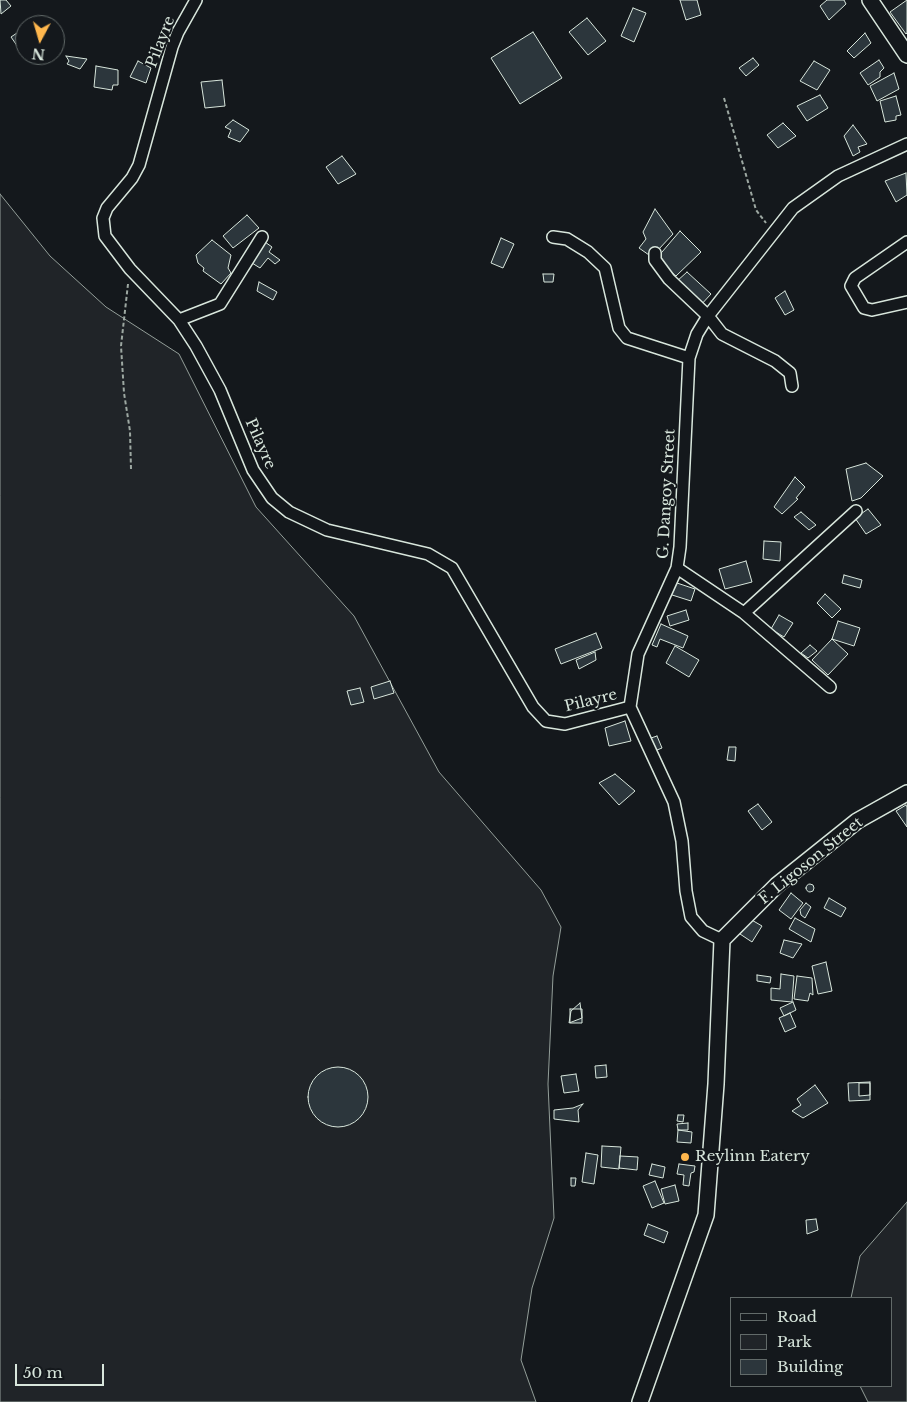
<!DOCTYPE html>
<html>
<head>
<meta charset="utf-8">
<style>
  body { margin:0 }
  #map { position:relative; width:907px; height:1402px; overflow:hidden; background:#14181c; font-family:"Libre Baskerville",serif }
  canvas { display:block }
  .legend { position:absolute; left:730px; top:1297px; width:162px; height:90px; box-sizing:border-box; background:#14181c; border:1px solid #626a69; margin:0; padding:6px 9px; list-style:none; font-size:15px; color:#d8e6dc }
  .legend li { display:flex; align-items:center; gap:10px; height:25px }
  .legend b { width:25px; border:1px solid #626a69 }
  .north { position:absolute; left:15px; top:15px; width:50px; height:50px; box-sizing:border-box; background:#14181c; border:1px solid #626a69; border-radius:50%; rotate:186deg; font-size:14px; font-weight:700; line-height:20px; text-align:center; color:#d8e6dc }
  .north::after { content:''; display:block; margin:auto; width:18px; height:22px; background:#ffb74d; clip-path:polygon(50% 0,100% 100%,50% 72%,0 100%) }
  .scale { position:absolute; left:15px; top:1364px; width:89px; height:22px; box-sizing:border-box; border:2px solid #d8e6dc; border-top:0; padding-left:6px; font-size:15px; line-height:18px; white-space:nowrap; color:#d8e6dc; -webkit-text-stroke:4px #14181c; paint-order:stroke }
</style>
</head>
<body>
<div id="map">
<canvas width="907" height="1402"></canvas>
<ul class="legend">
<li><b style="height:6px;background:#14181c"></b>Road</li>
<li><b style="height:14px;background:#202428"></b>Park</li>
<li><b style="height:14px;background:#2c363c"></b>Building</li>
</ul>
<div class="north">N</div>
<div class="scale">50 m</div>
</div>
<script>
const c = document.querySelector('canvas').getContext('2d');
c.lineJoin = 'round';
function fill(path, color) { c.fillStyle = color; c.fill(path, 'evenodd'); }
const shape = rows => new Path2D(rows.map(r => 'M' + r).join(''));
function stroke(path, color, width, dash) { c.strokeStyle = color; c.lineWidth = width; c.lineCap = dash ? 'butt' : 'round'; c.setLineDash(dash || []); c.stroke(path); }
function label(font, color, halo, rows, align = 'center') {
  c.font = font + ' "Libre Baskerville",serif'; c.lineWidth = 4; c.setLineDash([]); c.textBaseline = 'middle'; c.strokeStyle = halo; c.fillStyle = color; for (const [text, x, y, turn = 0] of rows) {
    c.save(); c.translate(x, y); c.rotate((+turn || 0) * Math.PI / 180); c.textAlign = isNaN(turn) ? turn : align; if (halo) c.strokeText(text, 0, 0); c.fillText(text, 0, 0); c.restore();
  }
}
const green = shape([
  [0,194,50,256,106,307,179,354,256,507,354,616,439,772,541,890,561,927,553,976,548,1084,554,1218,532,1288,521,1360,536,1402,0,1402,0,194],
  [907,1202,907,1402,868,1402,860,1386,891,1386,891,1298,851,1298,860,1256,907,1202]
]);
fill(green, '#202428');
stroke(green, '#939e99', 1);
const building = shape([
  [0,0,6,0,11,6,1,14,0,0],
  [680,0,697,0,701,15,686,20,680,0],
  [827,0,844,0,846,4,829,20,820,6,827,0],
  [907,0,907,33,906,34,890,12,907,0],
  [633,8,646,13,634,42,621,36,633,8],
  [587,18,606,41,588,55,569,32,587,18],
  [20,31,25,42,18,47,11,37,20,31],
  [533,32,562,78,520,104,491,58,533,32],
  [865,33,871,43,854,58,847,51,865,33],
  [66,56,87,59,80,69,67,64,69,61,66,56],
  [753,58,759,65,746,76,739,68,753,58],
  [879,60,884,68,880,72,880,77,868,85,860,73,879,60],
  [138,61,151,68,146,83,130,77,138,61],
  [814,61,830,70,817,90,800,81,814,61],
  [96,66,118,70,118,85,113,85,112,90,94,87,96,66],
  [894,73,899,89,877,101,870,86,894,73],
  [222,80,225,106,205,108,201,82,222,80],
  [820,95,828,108,807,121,797,106,820,95],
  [896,96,901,115,896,116,896,120,885,122,880,101,896,96],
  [233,120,249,130,240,142,228,137,231,130,225,127,233,120],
  [783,123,796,136,778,148,767,135,783,123],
  [853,125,867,144,858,147,860,152,853,156,844,136,853,125],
  [342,156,356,174,338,184,326,167,342,156],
  [906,173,907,195,896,202,885,181,906,173],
  [655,209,673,234,658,250,653,247,649,255,639,248,646,239,643,232,655,209],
  [247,215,259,228,233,248,223,236,247,215],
  [680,231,701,252,676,276,656,259,680,231],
  [501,238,514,244,503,268,491,263,501,238],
  [212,240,231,255,228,268,231,273,221,284,203,271,204,268,198,263,196,255,212,240],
  [265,242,272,247,269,252,280,260,275,264,268,258,260,268,252,263,265,242],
  [687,272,711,294,699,307,676,282,687,272],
  [543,274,554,274,553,282,544,282,543,274],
  [259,282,277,292,273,300,257,291,259,282],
  [785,291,794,310,785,315,775,298,785,291],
  [866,463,883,476,861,498,852,501,846,469,866,463],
  [795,477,805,487,796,498,798,499,782,514,774,507,795,477],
  [868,509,881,525,866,534,855,518,868,509],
  [801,512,816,525,809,530,794,517,801,512],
  [764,541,781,542,780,561,763,559,764,541],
  [746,561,752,582,725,589,719,569,746,561],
  [844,575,862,580,860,588,842,583,844,575],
  [674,582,695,589,691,601,669,594,674,582],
  [825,594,841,609,832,618,817,603,825,594],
  [686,610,689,620,670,626,667,616,686,610],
  [779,615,793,623,784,637,771,629,779,615],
  [838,621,860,628,854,646,832,639,838,621],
  [661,624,688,636,683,648,660,639,657,647,652,645,661,624],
  [596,633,602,648,561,664,555,649,596,633],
  [832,639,848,654,828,675,812,660,832,639],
  [810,645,817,651,808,658,801,653,810,645],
  [675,646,699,660,689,677,666,663,675,646],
  [595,652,596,660,579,669,576,660,595,652],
  [390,681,394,693,374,699,371,687,390,681],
  [360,688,364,702,351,705,347,691,360,688],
  [625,721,631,741,609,746,605,728,625,721],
  [657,736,662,748,652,752,648,739,657,736],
  [729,747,736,747,735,761,727,760,729,747],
  [615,774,635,791,619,805,599,783,615,774],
  [758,804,772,822,762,830,748,811,758,804],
  [906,805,907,807,907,827,896,811,906,805],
  '806 888a4 4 0 1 1 8 0a4 4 0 1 1-8 0Z',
  [791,893,803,903,791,919,779,910,791,893],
  [829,898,846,908,841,917,824,908,829,898],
  [806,903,811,907,805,918,801,915,800,910,806,903],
  [795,918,815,929,811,942,789,929,795,918],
  [750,919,762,926,752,942,740,934,750,919],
  [784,940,802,944,793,958,780,953,784,940],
  [826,962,832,991,818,994,812,966,826,962],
  [781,974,794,976,792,1002,771,1000,771,988,780,989,781,974],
  [757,975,771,977,770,983,757,981,757,975],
  [797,976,812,978,813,995,810,993,808,1001,794,999,797,976],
  [793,1002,796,1010,784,1016,780,1008,793,1002],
  [580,1003,582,1018,569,1023,571,1011,580,1003],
  [570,1009,582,1009,582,1023,570,1023,570,1009],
  [790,1013,796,1027,785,1032,779,1018,790,1013],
  [606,1065,607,1077,596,1078,595,1066,606,1065],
  '308 1097a30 30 0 1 1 60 0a30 30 0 1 1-60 0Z',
  [576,1074,579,1091,564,1093,561,1076,576,1074],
  [870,1082,870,1100,849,1101,848,1083,870,1082],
  [859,1083,870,1083,870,1095,859,1096,859,1083],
  [815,1085,828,1103,803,1118,792,1111,801,1105,797,1099,815,1085],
  [583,1104,578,1110,579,1122,554,1119,554,1110,573,1108,583,1104],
  [678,1115,684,1115,683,1122,677,1121,678,1115],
  [688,1123,688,1130,678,1130,677,1124,688,1123],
  [678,1130,692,1132,691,1143,677,1142,678,1130],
  [602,1146,621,1147,619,1169,601,1167,602,1146],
  [586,1153,598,1155,594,1184,582,1182,586,1153],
  [620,1156,638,1157,637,1170,619,1168,620,1156],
  [652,1164,665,1167,663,1178,649,1175,652,1164],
  [679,1164,695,1166,694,1172,691,1173,689,1186,683,1185,684,1175,677,1174,679,1164],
  [571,1178,576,1178,575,1186,571,1186,571,1178],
  [655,1181,664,1203,652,1208,643,1186,655,1181],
  [675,1185,679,1201,665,1204,661,1189,675,1185],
  [816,1219,818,1230,807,1234,806,1220,816,1219],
  [648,1224,668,1232,664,1243,644,1235,648,1224]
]);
fill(building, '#2c363c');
stroke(building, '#d8e6dc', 1);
const street = shape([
  [196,0,178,32,172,47,139,165,132,178,107,208,103,218,105,236,130,269,179,320,196,346,220,390,253,470,272,498,289,512,327,530,428,554,452,568,533,707,546,721,565,724,630,707],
  [553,237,567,239,588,252,605,268,619,328,627,338,689,358],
  [907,242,855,278,851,286,864,308,872,310,907,302],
  [655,253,655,260,669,279,708,316,722,334,775,361,790,373,792,386],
  [179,320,220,304,262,237],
  [677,568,744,613,830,687],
  [744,613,856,511],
  [722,940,703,931,691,917,686,891,682,841,674,802,630,707,638,654,677,568,680,547,689,358,697,334,708,316,793,208,838,176,907,144]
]);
const secondary = shape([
  [870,0,907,55],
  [640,1402,706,1215,716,1084,722,940,777,885,857,821,907,793]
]);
stroke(street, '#d8e6dc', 14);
stroke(secondary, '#d8e6dc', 18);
stroke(shape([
  [724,98,756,210,766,223],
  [128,284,121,346,124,393,130,431,131,469]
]), '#9da8a2', 2, [4, 2.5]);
stroke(street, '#14181c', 11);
stroke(secondary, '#14181c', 15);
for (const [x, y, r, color] of [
  [685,1157,5,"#ffb74d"]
]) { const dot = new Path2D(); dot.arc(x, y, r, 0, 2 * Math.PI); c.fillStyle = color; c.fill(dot); stroke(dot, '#14181c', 2); }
label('15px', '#d8e6dc', '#14181c', [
  ["Pilayre",161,42,-69],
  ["Pilayre",260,444,66],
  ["G. Dangoy Street",667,494,-87],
  ["Pilayre",591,701,-14],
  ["F. Ligoson Street",811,861,-39]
]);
label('15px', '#d8e6dc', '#14181c', [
  ["Reylinn Eatery",695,1157]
], 'left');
</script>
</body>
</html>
